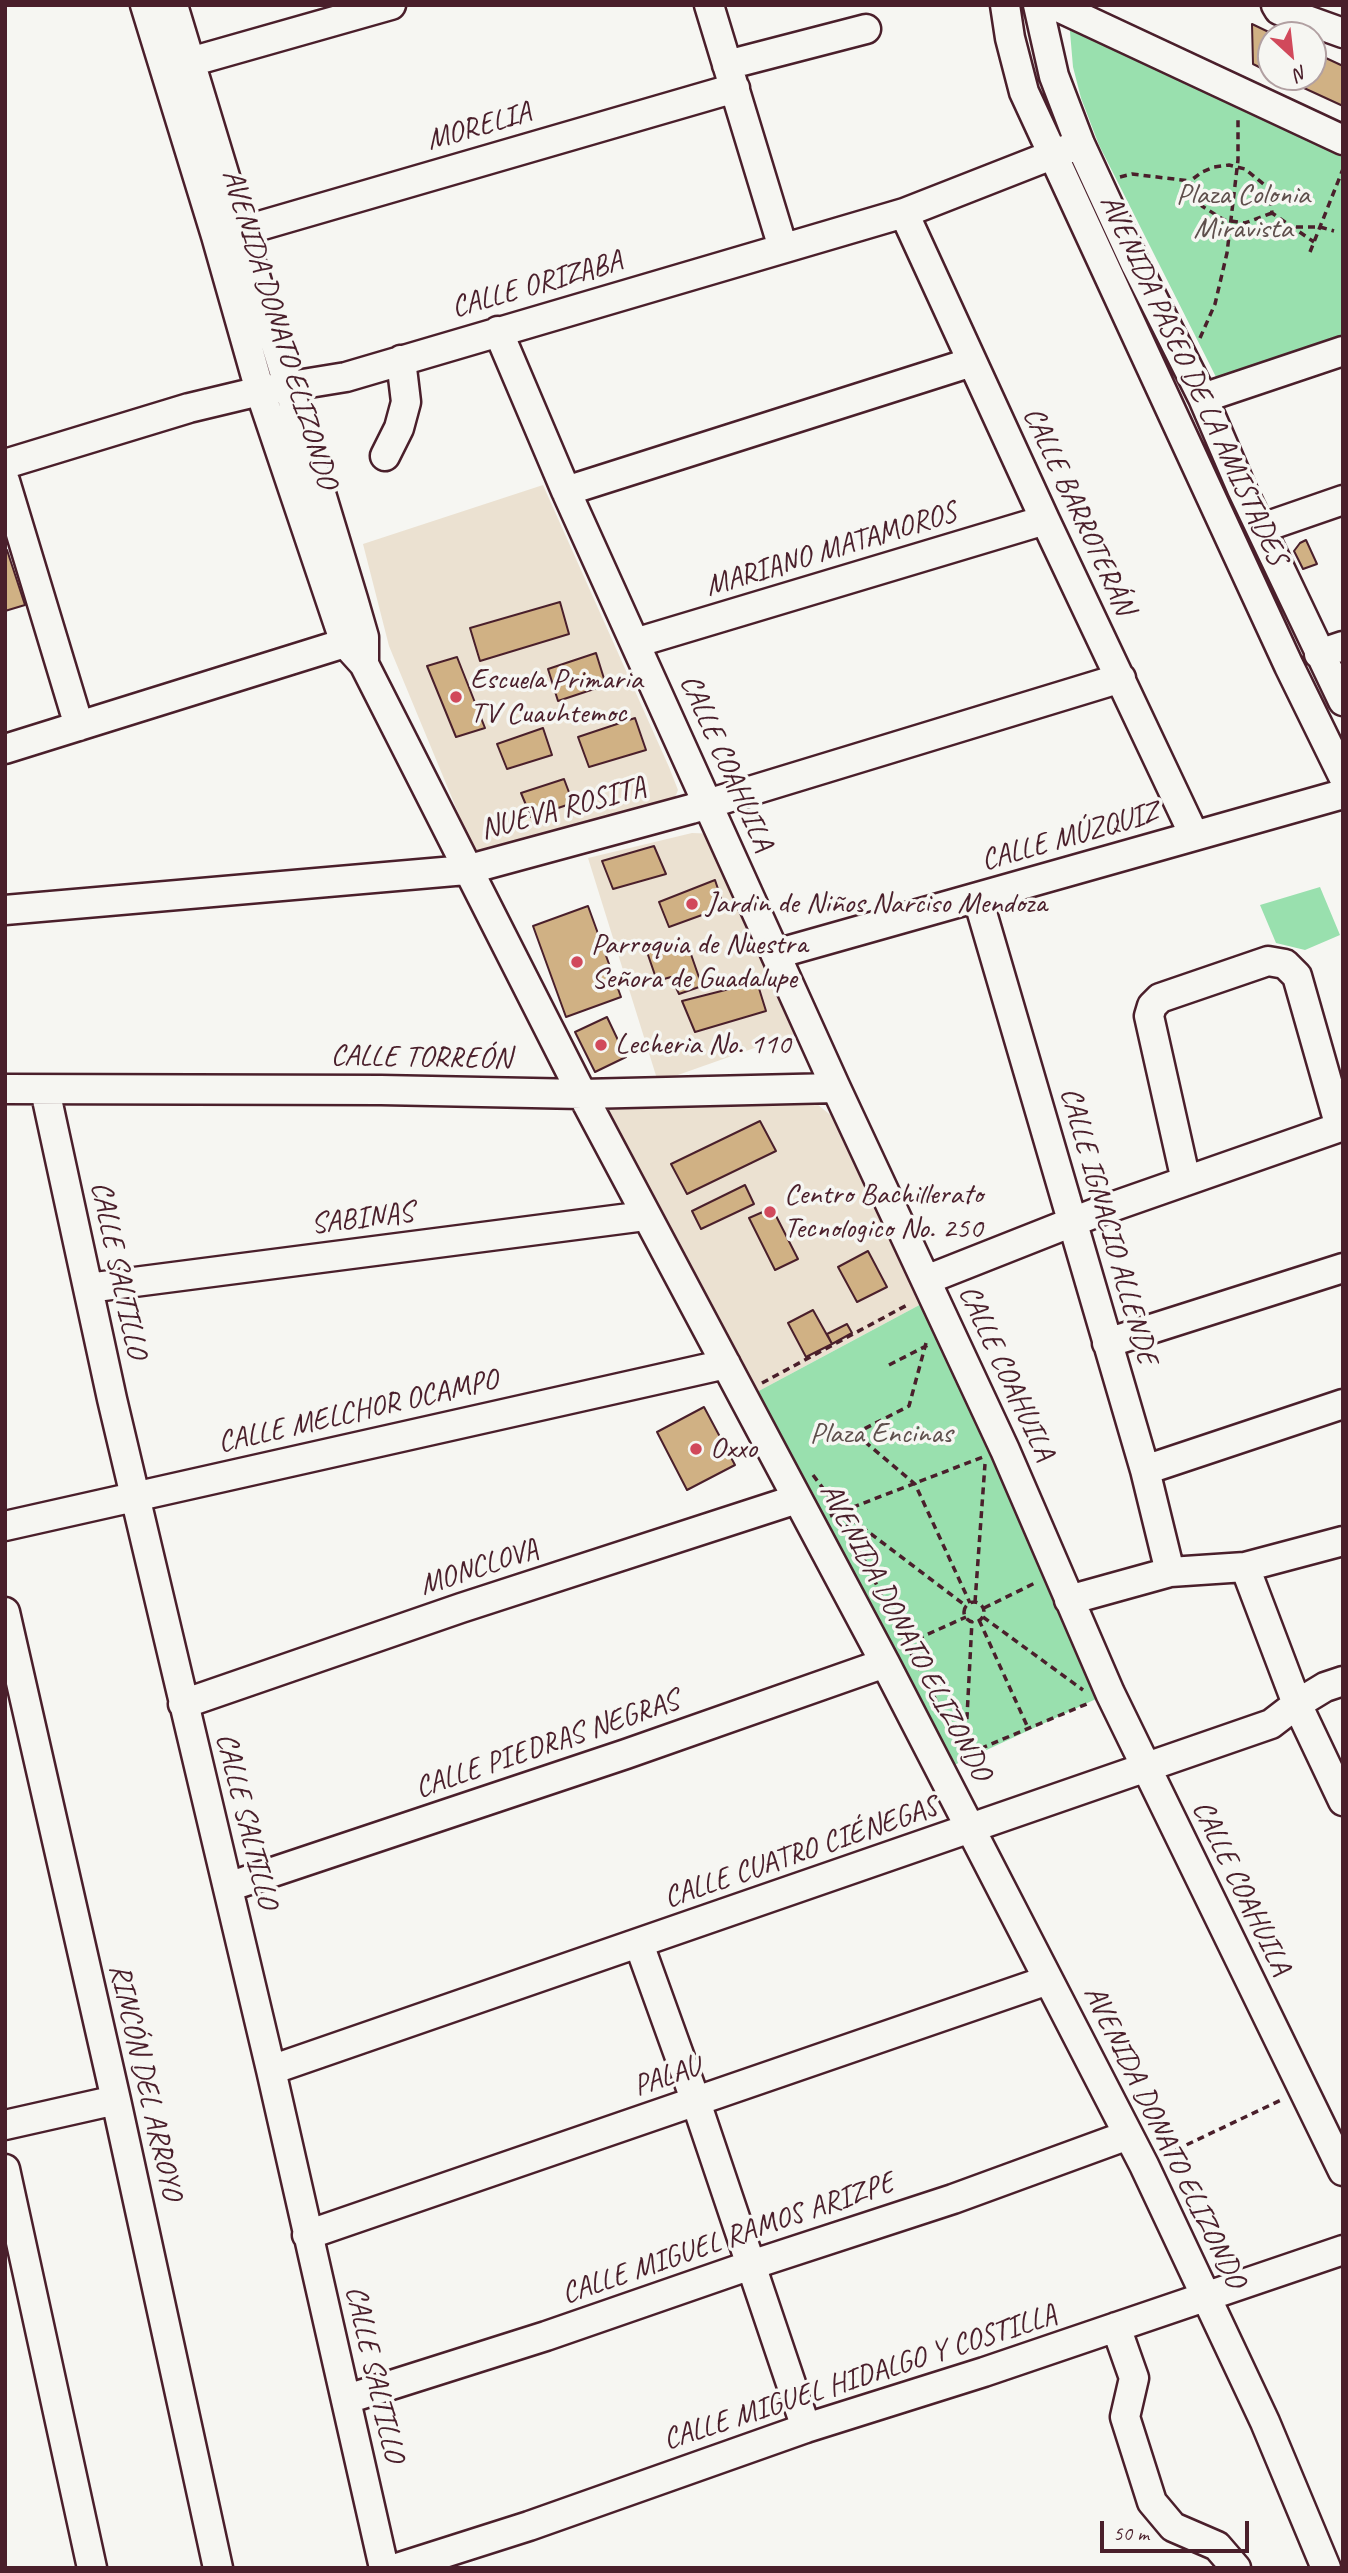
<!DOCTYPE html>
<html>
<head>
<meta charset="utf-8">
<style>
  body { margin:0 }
  #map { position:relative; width:1348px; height:2573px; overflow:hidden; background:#f6f6f2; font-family:Caveat,sans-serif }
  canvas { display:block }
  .frame { position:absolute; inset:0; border:7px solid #4a1f2b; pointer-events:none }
  .north { position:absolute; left:1257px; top:21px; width:70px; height:70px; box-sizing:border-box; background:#f6f6f2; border:2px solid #b1a0a2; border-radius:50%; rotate:153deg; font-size:19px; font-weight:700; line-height:28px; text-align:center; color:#4a1f2b }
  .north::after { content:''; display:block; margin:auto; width:24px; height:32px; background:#d1495b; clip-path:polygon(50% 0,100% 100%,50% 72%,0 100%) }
  .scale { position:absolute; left:1100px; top:2521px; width:149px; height:32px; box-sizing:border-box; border:4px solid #4a1f2b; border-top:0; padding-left:9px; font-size:21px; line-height:24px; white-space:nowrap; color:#4a1f2b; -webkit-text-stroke:5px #f6f6f2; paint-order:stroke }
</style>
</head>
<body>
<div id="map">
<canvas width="1348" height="2573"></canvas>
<div class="frame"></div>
<div class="north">N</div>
<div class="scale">50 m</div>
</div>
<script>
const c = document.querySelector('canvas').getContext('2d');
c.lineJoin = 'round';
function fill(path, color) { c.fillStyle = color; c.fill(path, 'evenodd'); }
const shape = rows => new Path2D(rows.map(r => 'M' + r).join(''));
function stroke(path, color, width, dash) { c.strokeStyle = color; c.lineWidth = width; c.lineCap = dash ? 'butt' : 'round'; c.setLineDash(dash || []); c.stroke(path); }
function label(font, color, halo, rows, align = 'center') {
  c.font = font + ' Caveat,sans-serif'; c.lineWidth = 7; c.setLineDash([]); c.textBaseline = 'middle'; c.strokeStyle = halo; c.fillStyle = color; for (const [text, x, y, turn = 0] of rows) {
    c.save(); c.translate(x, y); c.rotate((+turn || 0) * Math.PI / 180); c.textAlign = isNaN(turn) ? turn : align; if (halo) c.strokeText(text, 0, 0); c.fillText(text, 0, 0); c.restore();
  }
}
fill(shape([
  [543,485,669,767,678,790,673,803,484,857,474,851,389,646,363,544],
  [692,833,719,834,814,1027,658,1082,588,858],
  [597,1101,817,1104,839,1122,925,1302,755,1393]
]), '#ebe1d1');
fill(shape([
  [1069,20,1343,146,1343,336,1216,377,1099,145,1081,98,1073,67],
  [1320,887,1340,935,1305,950,1276,943,1260,905],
  [925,1302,1096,1699,950,1767,755,1393]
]), '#99e0ae');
const building = shape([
  [1252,24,1275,35,1271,35,1271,73,1253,64,1252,24],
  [1313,52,1343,66,1343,106,1280,77,1313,77,1313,52],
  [1306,540,1317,564,1303,569,1294,551,1300,543,1306,540],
  [7,550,25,605,5,611,5,551,7,550],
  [560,602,569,634,480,661,470,628,560,602],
  [596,653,606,685,558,701,548,669,596,653],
  [457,657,485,728,456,737,427,666,457,657],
  [635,718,646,750,589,767,578,737,635,718],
  [543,728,552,755,507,769,497,744,543,728],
  [564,779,573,803,531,817,521,793,564,779],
  [654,846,666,874,613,889,602,861,654,846],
  [715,880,724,907,669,927,659,902,715,880],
  [588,906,621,997,566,1017,533,926,588,906],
  [686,940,702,986,679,994,671,977,657,981,647,952,686,940],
  [757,982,766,1011,695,1032,682,1001,757,982],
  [607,1017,626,1057,595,1072,575,1032,607,1017],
  [760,1121,776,1151,687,1194,671,1164,760,1121],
  [745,1185,754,1204,701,1229,692,1211,745,1185],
  [772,1208,798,1259,775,1270,749,1218,772,1208],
  [868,1251,887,1287,857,1302,838,1267,868,1251],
  [813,1310,832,1344,806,1357,788,1323,813,1310],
  [847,1324,852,1333,832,1344,827,1334,847,1324],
  [704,1407,735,1465,687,1490,657,1432,704,1407]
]);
fill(building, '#d0b184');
stroke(building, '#4a1f2b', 2);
const minor = shape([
  [145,5,216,236,260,391,345,643,364,664,582,1094,885,1663,1144,2165,1265,2422,1326,2568],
  [173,5,353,599,364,637,364,664],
  [709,5,783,248],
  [1005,5,1010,38,1024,92,1289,666,1343,776],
  [1038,5,1054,76,1080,144,1136,265,1203,398,1242,489,1343,701],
  [1054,5,1343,140],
  [1276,5,1279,10,1343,33],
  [190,62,391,5],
  [727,65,866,29],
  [904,213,1045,520,1194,835],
  [242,231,735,88],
  [498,331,566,491,836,1088,1005,1450,1110,1693,1343,2171],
  [1203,398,1343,351],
  [385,456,399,428,406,402,401,360],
  [5,464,189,408,260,391,346,377,904,213,1080,144],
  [5,481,79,726],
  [566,491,972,362],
  [1262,528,1343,500],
  [635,643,1045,520],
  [1319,654,1343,646],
  [5,749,361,638],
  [978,899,1145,1470,1170,1572],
  [5,910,466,870,691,809,1121,678],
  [776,954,1343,794],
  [5,1089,381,1090,582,1094,836,1088],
  [45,1090,112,1399,271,2070,384,2568],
  [1186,1181,1149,1016,1152,1006,1160,998,1268,961,1285,964,1297,976,1340,1127],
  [926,1280,1103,1210,1343,1126],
  [88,1288,645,1216],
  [1107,1343,1343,1268],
  [1145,1470,1343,1404],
  [5,1526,726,1364],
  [1245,1567,1297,1704,1343,1801],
  [1069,1600,1170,1572,1245,1567,1343,1541],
  [5,1612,116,2100,218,2568],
  [183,1704,461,1608,797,1499],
  [228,1887,626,1754,885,1663],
  [639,1944,696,2102,806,2428],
  [271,2070,1271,1724,1297,1704,1325,1687,1343,1681],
  [5,2125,116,2100],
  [5,2169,92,2568],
  [307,2235,1048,1980],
  [1116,2327,1134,2378,1125,2417,1152,2502,1173,2527,1217,2546,1236,2568],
  [347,2399,546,2336,751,2265,953,2199,1128,2135],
  [397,2568,529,2526,806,2428,984,2372,1343,2250]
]);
stroke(minor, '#4a1f2b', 33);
stroke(shape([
  [1120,177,1132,174,1190,181],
  [1272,213,1245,223,1224,220,1202,206,1190,181,1202,172,1214,167,1229,165,1245,169,1266,186,1270,194,1272,213,1314,242],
  [1296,227,1320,227,1334,231],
  [1310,252,1343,169],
  [1200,338,1215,304,1227,253,1238,160,1238,117],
  [926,1343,909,1406,860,1431,864,1441,915,1484,970,1603],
  [889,1365,928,1345],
  [762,1383,909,1304],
  [813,1475,840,1511,906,1644,965,1755,1089,1703],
  [842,1512,966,1606],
  [830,1516,983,1457],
  [975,1602,985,1464],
  '964 1612a10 10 0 1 1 20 0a10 10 0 1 1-20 0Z',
  [984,1608,1037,1582],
  [983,1617,1083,1690],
  [979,1620,1029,1730],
  [906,1644,966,1617],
  [965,1755,972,1621],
  [1165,2155,1281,2100]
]), '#4a1f2b', 3.5, [7, 5]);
stroke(minor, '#f6f6f2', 28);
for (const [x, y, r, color] of [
  [456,697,7,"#d1495b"],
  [692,904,7,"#d1495b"],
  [577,962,7,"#d1495b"],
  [601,1045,7,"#d1495b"],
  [770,1212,7,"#d1495b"],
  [696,1449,7,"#d1495b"]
]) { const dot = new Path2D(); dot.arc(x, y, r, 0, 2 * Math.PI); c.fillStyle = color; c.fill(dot); stroke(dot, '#f6f6f2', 2.5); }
label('30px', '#4a1f2b', '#f6f6f2', [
  ["MORELIA",479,127,-16],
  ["CALLE ORIZABA",537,285,-16],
  ["AVENIDA DONATO ELIZONDO",279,329,73],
  ["AVENIDA PASEO DE LA AMISTADES",1193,380,65],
  ["CALLE BARROTERÁN",1078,511,65],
  ["MARIANO MATAMOROS",831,550,-17],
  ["CALLE COAHUILA",726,763,66],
  ["NUEVA ROSITA",563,809,-15],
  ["CALLE MÚZQUIZ",1070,837,-16],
  ["CALLE TORREÓN",421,1058,1],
  ["SABINAS",362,1219,-7],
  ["CALLE IGNACIO ALLENDE",1108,1226,74],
  ["CALLE SALTILLO",118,1270,78],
  ["CALLE COAHUILA",1006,1373,65],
  ["CALLE MELCHOR OCAMPO",358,1412,-13],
  ["MONCLOVA",479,1568,-18],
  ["AVENIDA DONATO ELIZONDO",905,1632,62],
  ["CALLE PIEDRAS NEGRAS",547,1745,-19],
  ["CALLE SALTILLO",246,1821,76],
  ["CALLE CUATRO CIÉNEGAS",801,1853,-19],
  ["CALLE COAHUILA",1241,1888,64],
  ["PALAU",667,2077,-19],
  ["RINCÓN DEL ARROYO",145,2082,77],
  ["AVENIDA DONATO ELIZONDO",1164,2137,64],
  ["CALLE MIGUEL RAMOS ARIZPE",728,2239,-19],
  ["CALLE SALTILLO",374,2374,77],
  ["CALLE MIGUEL HIDALGO Y COSTILLA",860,2378,-18]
]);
label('30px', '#5e4f4c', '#f6f6f2', [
  ["Plaza Colonia",1243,195],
  ["Miravista",1243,229],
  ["Plaza Encinas",881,1434]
]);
label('30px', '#4a1f2b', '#f6f6f2', [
  ["Escuela Primaria",470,680],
  ["TV Cuauhtemoc",470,714],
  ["Jardin de Niños Narciso Mendoza",706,904],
  ["Parroquia de Nuestra",591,945],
  ["Señora de Guadalupe",591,979],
  ["Lecheria No. 110",615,1045],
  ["Centro Bachillerato",784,1195],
  ["Tecnologico No. 250",784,1229],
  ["Oxxo",710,1449]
], 'left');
</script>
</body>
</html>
